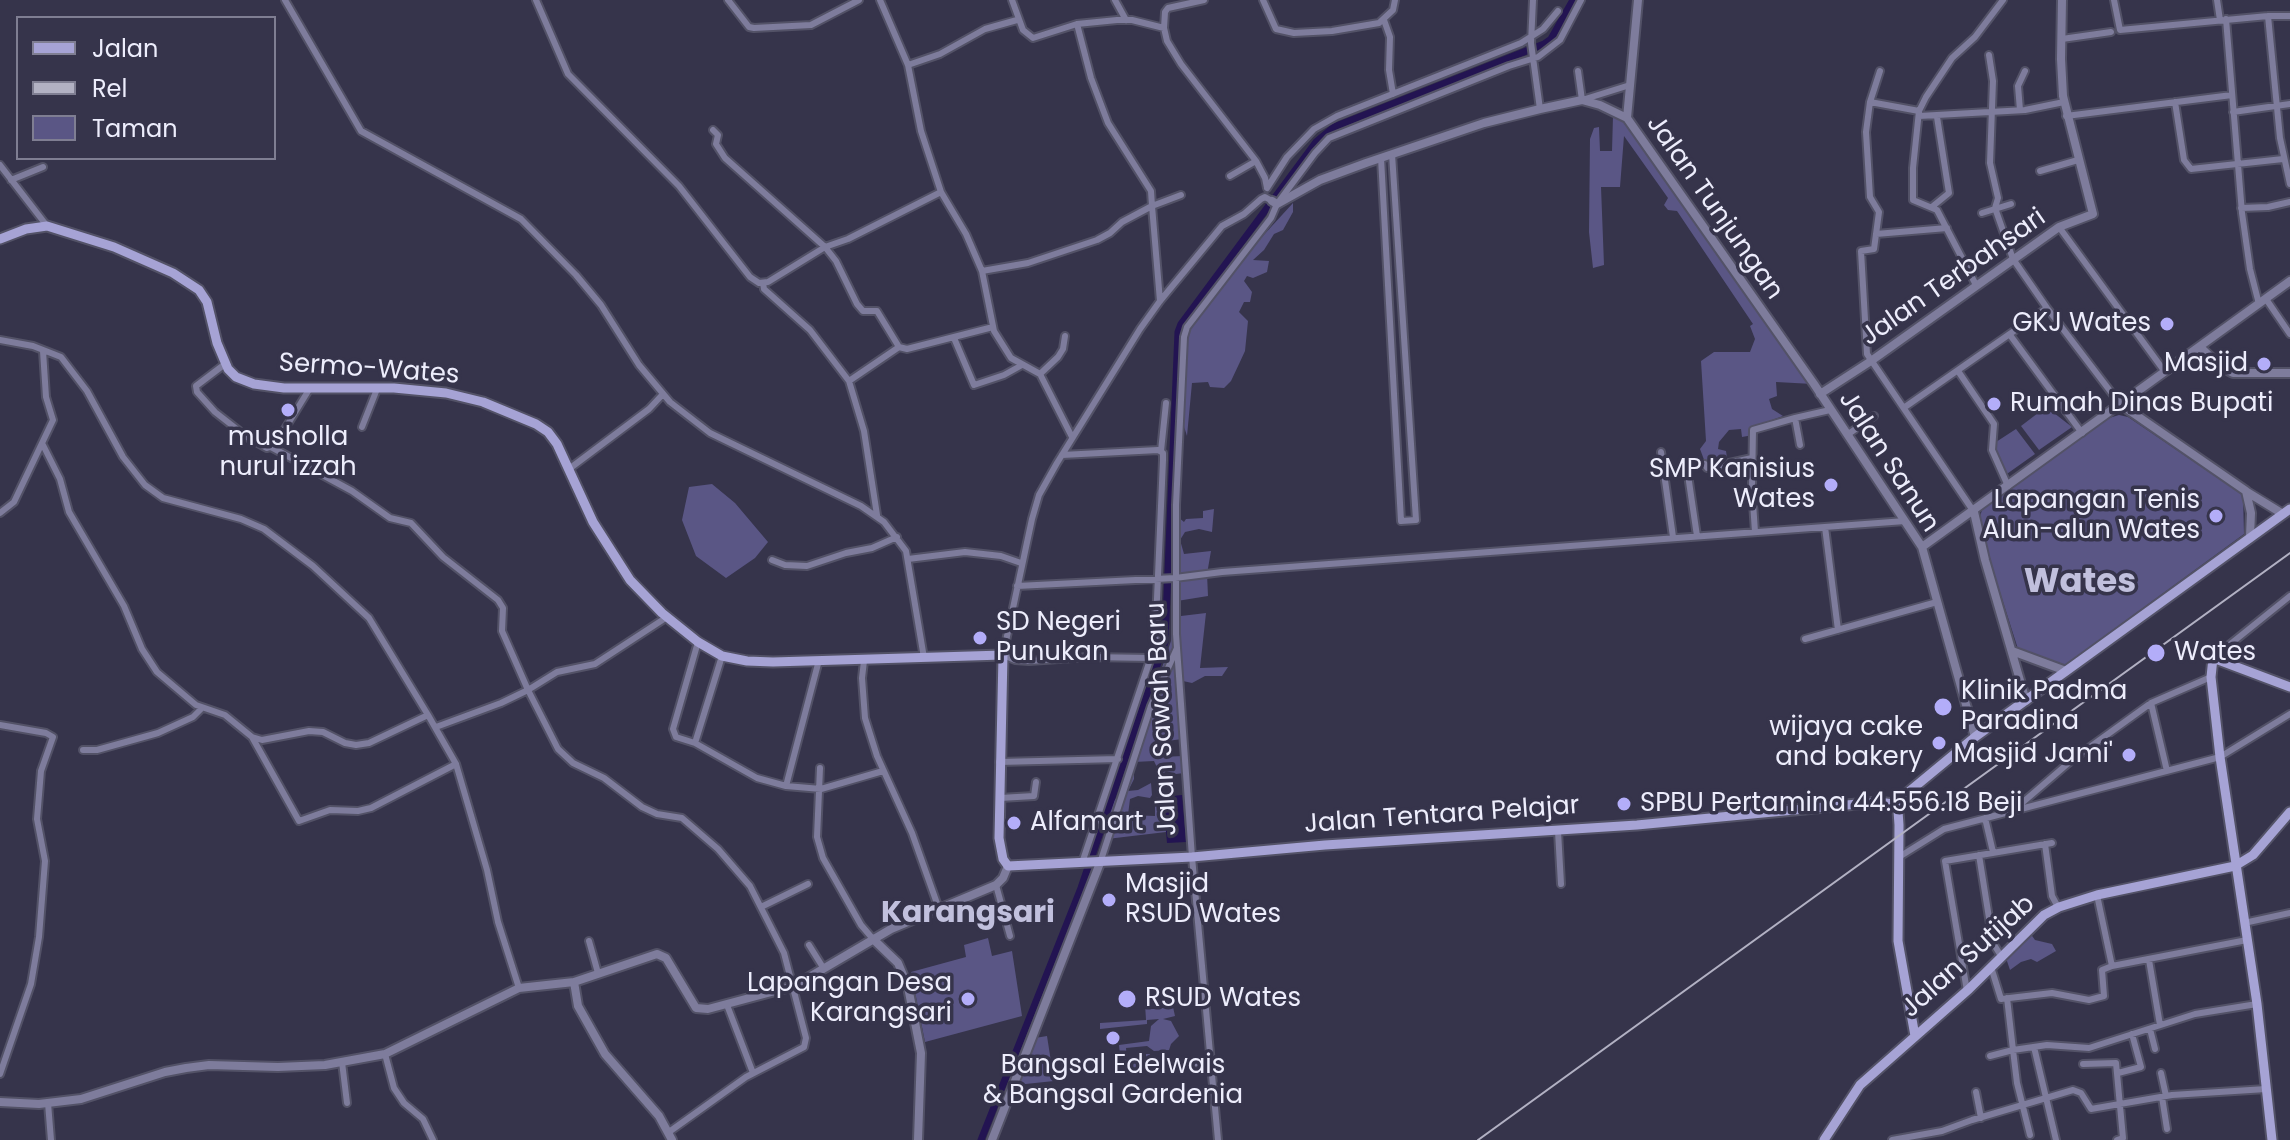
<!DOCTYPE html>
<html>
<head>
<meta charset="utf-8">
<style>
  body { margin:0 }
  #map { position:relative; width:2290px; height:1140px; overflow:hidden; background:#36344b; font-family:Poppins,sans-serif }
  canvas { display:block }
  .legend { position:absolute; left:16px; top:16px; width:260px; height:144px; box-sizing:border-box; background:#36344b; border:2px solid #7f7e92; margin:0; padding:10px 14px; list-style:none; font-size:24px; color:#ededfc }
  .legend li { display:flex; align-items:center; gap:16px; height:40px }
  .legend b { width:40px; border:2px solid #7f7e92 }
</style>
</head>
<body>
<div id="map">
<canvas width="2290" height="1140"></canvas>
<ul class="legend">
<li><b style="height:10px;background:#a6a3d5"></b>Jalan</li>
<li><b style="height:10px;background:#b2b1c3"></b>Rel</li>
<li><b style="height:22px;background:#5a5685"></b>Taman</li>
</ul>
</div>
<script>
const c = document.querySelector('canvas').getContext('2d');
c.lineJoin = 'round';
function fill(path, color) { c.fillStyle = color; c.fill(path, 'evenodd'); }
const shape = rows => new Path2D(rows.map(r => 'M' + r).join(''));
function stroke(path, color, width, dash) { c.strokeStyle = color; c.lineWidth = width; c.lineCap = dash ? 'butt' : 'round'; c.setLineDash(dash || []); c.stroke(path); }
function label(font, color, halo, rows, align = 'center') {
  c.font = font + ' Poppins,sans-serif'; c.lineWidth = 7; c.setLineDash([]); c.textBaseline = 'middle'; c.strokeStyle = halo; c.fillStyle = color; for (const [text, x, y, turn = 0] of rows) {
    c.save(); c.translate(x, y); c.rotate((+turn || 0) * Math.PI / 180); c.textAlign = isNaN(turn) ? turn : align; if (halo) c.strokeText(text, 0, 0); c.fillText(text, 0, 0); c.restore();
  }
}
fill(shape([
  [1616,115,1627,118,1813,384,1776,382,1777,396,1769,399,1772,409,1783,416,1753,427,1753,435,1742,437,1741,429,1729,430,1719,442,1718,449,1726,451,1727,458,1706,465,1700,449,1706,441,1701,361,1714,352,1750,352,1755,339,1750,326,1753,324,1677,211,1668,210,1664,205,1668,198,1624,136,1620,187,1601,187,1604,265,1593,268,1589,232,1590,139,1594,128,1599,127,1600,151,1612,151,1613,116],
  [1293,203,1293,212,1283,230,1274,234,1264,250,1253,260,1269,261,1267,272,1253,278,1247,276,1244,281,1252,292,1250,302,1244,302,1239,312,1248,321,1245,351,1239,364,1231,381,1224,388,1210,387,1208,382,1192,383,1187,436,1180,414,1185,333,1238,263],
  [2042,410,2054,413,2072,427,2039,450,2021,426],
  [2119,415,2128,417,2243,495,2244,534,2065,665,2018,649,1978,523,1982,510,2109,418],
  [2016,429,2035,454,2004,476,1998,459,1996,442],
  [712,484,735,503,768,542,755,558,726,578,696,556,682,520,689,487],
  [1214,509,1212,532,1199,529,1185,532,1180,540,1184,554,1211,551,1207,574,1208,596,1177,601,1178,517,1184,522,1186,519,1203,518,1203,511],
  [1178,608,1181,616,1206,613,1200,668,1228,667,1222,676,1205,676,1192,683,1183,681,1177,634],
  [1172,611,1182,739,1160,742,1161,757,1183,756,1184,773,1176,774,1166,771,1161,776,1154,761,1134,762,1134,779,1128,791,1138,790,1151,783,1152,795,1150,798,1138,796,1130,799,1128,815,1155,816,1155,798,1163,797,1166,832,1107,839,1107,819,1112,803,1119,795,1171,641],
  [2030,933,2035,940,2052,944,2056,951,2037,962,2031,959,2021,962,2010,970,2006,958],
  [988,938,992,956,1012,951,1022,1016,925,1042,911,972,966,957,964,945],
  [1157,1003,1162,1003,1162,1008,1173,1007,1175,1016,1163,1019,1171,1021,1179,1036,1171,1044,1169,1050,1154,1051,1147,1046,1126,1048,1127,1061,1146,1059,1146,1054,1150,1054,1152,1071,1122,1075,1119,1045,1149,1041,1151,1026,1159,1019,1147,1020,1147,1024,1100,1029,1100,1023,1146,1020,1145,1004,1149,1004,1150,1009,1157,1009],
  [1047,1036,1054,1081,1016,1085,1035,1038]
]), '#5a5685');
fill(shape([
  [1182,795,1186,842,1167,843,1163,797]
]), '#231452');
stroke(shape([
  [981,1140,1081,888,1165,642,1178,332,1181,324,1316,142,1334,127,1544,44,1551,39,1573,0]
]), '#231452', 7);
const minor = shape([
  [285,0,361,131,521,219,576,275,601,305,639,365,670,402,710,433,861,506,884,522,906,551,924,658],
  [536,0,568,74,679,186,750,277,759,283,768,282,825,247,848,239,941,192],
  [728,0,749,27,754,28,811,25,859,0],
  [880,0,908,65,921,131,941,192,966,234,982,271,994,331,1011,358,1040,374,1072,437],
  [1012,0,1023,30,1033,38,1077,24,1117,20,1132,20,1164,28,1165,12,1168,8,1204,0],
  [1115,0,1126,20],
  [1263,0,1276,29,1294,33,1332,31,1379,23,1393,10,1395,0],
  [1533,0,1531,43,1540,109],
  [2114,0,2120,30,2268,16,2290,16],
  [2217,0,2220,20],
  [2268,16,2280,138,2290,184],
  [2226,19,2242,213,2250,269,2259,304],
  [1384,20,1390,37,1389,70,1393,94],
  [1077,24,1091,78,1108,123,1151,191,1152,206,1181,195],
  [1164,28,1167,41,1181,64,1256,161,1265,178,1267,188],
  [2062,39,2111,32],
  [1989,55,1993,81,1990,163,1998,198,1995,208,2013,259,2047,308,2120,404],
  [908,65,940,54,985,29,1017,20],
  [1578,71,1582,100,1630,85],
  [1880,71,1870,102,1866,132,1870,197,1879,212,1874,249,1861,251,1867,354,1974,512],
  [1870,102,1919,111],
  [2175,102,2184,160,2191,169,2283,159],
  [2020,110,2018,86,2025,71],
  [2233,112,2290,104],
  [1919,116,2025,110,2064,102],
  [2066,116,2232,95],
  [713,130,718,135,716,144,725,158,825,247,836,261,857,304,863,311,877,311,899,347,907,349,993,327],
  [1381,158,1401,521,1416,520,1392,154],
  [0,165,47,226],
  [2040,171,2078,160],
  [1230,176,1256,161],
  [11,180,43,167],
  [1267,188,1287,157,1314,129,1337,116,1521,43,1543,29,1558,11],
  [1933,206,1949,193,1937,117],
  [2241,208,2268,207,2290,202],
  [1982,213,2011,204],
  [2059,227,2165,372],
  [1876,234,1947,228],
  [982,271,1028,263,1097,240,1110,233,1122,222,1152,206,1160,301],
  [763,283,764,289,810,330,849,381,864,431,877,515],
  [1976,285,1937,210,1913,200,1913,168,1919,111,1926,97,1952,58,1975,37,2003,0],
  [2266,299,2290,334],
  [2010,335,2082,433],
  [954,338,974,385,1004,375,1022,365],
  [0,340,33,346,61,357,87,391,123,457,145,485,163,498,241,519,264,529,313,566,369,618,428,715],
  [225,364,196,386,197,392,215,412,247,437,267,448,275,445,310,388],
  [1958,371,1994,424,1992,450,2008,486],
  [1040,374,1058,357,1063,349,1065,336],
  [849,381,899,347],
  [1905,407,2047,308],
  [362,427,377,389],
  [1847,435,1874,416],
  [43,445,60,479,69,512,124,606,142,649,157,672,196,705,225,715,252,737,262,740,309,731,323,732,345,743,356,745,369,743,428,715,456,764,487,870,498,922,519,988],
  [1800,445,1795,418,1830,410],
  [271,447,352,491,390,518,411,523,443,557,498,600,503,608,502,631,528,690,501,703,436,727],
  [1161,451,1166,403],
  [1661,452,1673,537],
  [1062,455,1158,450,1163,453,1163,460,1155,645,1082,863],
  [1687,468,1697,536],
  [569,469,649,409,663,394],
  [1681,469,1705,464,1707,468,1752,458],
  [0,513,14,502,53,420,46,397,43,351],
  [1825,527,1838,630],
  [1755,532,1752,488,1753,430,1795,418],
  [908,559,965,552,1001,556,1021,563],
  [772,560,785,565,807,566,846,553,872,548,897,537],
  [1017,586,1175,578,1222,572,1905,521],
  [667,617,595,664,557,672,528,690,558,749,573,763,604,778,642,807,657,814,682,818,718,849,750,886,784,953,806,1038,804,1047,746,1077,669,1132],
  [1805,639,1937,602],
  [698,642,673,729,676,737,695,743,757,778,786,786,821,789,883,771],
  [1151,658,1088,657,1029,661,1015,660,1003,655,1032,519,1039,495,1057,463,1140,329,1160,301,1222,226,1244,214,1261,199,1265,197,1272,201],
  [2213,658,2290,596],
  [864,661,862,678,865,718,877,756,912,833,939,909],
  [2151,703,2167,771],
  [0,725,46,733,53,737,41,771,37,819,45,861,39,937,31,984,0,1074],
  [252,737,299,821,330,810,358,811,371,808,456,764],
  [695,743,722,656],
  [83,750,97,750,158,733,193,717,202,708],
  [999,762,1118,759],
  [820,768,817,837,823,858,861,925,873,939],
  [786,786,819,660],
  [1000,798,1034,796,1036,782],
  [2015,809,2072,760,2151,703,2211,677],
  [1985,818,1993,852],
  [1558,831,1561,884],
  [2045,844,2052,896,2058,907],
  [1979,855,1993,943,2001,956],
  [1899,857,1944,829,2220,757,2290,714],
  [1100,863,1151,706,1177,648],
  [996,885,1010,936],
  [2097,895,2112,966,2247,940],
  [761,907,808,884],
  [2244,923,2290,913],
  [589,941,598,973],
  [809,945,824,969],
  [2149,960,2160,1025],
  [1991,967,2001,999,2052,993,2089,1000,2104,996,2102,970,2112,966],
  [1967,991,1945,861,2052,843],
  [727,1005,753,1073],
  [2150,1029,2155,1049],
  [2034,1047,2056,1140],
  [385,1054,394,1088,404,1103,423,1119,433,1140],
  [1990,1056,2013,1050,2007,998],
  [342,1062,347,1103],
  [2083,1064,2116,1063,2123,1138,2117,1140],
  [1164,1066,1210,1062],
  [2118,1073,2141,1067,2132,1034],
  [2161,1073,2166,1096],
  [1976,1092,1981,1118],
  [2162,1097,2167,1129],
  [48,1103,51,1140],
  [2030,1135,2017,1083,2013,1050,2047,1045,2089,1048,2195,1014,2257,1004],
  [1218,1140,1192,857,1176,634,1176,505,1184,337,1187,327,1271,218,1277,204,1315,153,1329,138,1509,66,1538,57,1560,40,1581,0],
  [1892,1140,1942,1131,1972,1120,2073,1090,2081,1093,2091,1109,2172,1095,2266,1089]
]);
const tertiary = shape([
  [1627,118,1638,0],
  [1272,201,1277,204,1320,180,1366,163,1484,123,1540,109,1582,100,1600,105,1627,118,1814,384,1922,547,1975,737],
  [2200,347,2220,366,2233,373,2290,373],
  [1820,394,1871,361,2059,227,2093,214,2063,96,2061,59,2062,0],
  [2120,404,2290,281],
  [2247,492,2283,514],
  [1974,512,1985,560,2026,701],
  [1922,547,2120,404,2246,491,2251,513,2250,536],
  [2012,651,2066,671],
  [873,939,898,963,908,987,921,1053,918,1140],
  [574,982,578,1006,605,1054,659,1116,672,1140],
  [0,1102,39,1104,81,1099,165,1072,186,1068,209,1065,278,1067,325,1065,385,1054,519,988,574,982,657,954,666,958,696,1008,708,1009,794,986,891,929,996,885,1003,878,1008,866],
  [992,1140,1100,863]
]);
const secondary = shape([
  [0,239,26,229,47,226,114,247,173,273,199,290,207,302,217,343,228,369,236,377,254,384,284,388,394,388,446,393,483,402,536,424,548,432,557,444,593,522,630,580,662,613,698,642,722,656,747,661,773,662,1003,655,999,838,1003,859,1008,866,1192,857,1325,845,1637,825,1878,802,1894,804],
  [1894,804,1975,737,2290,509],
  [1894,804,1898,811,1899,825,1898,941,1915,1036],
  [1824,1140,1860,1085,1969,989,2044,915,2059,907,2097,895,2235,866,2253,855,2290,812],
  [2272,1140,2257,1004,2220,757,2211,677,2213,658,2290,687]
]);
stroke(minor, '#535267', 10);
stroke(tertiary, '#535267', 12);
stroke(secondary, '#535267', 13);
stroke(minor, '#7e7c9c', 6);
stroke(tertiary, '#7e7c9c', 8);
stroke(secondary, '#a6a3d5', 9);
stroke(shape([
  [1478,1140,2290,553]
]), '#b2b1c3', 2);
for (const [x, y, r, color] of [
  [2167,324,8,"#b3adf9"],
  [2264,364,8,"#b3adf9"],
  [1994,404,8,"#b3adf9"],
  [288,410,8,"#b3adf9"],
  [1831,485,8,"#b3adf9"],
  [2216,516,8,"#b3adf9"],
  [980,638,8,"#b3adf9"],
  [2156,653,10,"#b3adf9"],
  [1943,707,10,"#b3adf9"],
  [1939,743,8,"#b3adf9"],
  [2129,755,8,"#b3adf9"],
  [1624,804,8,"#b3adf9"],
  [1014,823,8,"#b3adf9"],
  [1109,900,8,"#b3adf9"],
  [968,999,8,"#b3adf9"],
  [1127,999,10,"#b3adf9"],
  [1113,1038,8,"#b3adf9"]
]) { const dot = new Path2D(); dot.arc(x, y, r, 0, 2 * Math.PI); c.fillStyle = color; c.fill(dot); stroke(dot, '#36344b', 3); }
label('26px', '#ededfc', '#36344b', [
  ["Jalan Tunjungan",1714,208,55],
  ["Jalan Terbahsari",1954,278,-35],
  ["Sermo-Wates",369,370,4],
  ["Jalan Sanun",1888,462,57],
  ["Jalan Sawah Baru",1163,719,-93],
  ["Jalan Tentara Pelajar",1442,816,-4],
  ["Jalan Sutijab",1969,957,-42]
]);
label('26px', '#ededfc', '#36344b', [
  ["GKJ Wates",2151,324,"right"],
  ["Masjid",2248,364,"right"],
  ["Rumah Dinas Bupati",2010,404],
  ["musholla",288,438,"center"],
  ["nurul izzah",288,468,"center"],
  ["SMP Kanisius",1815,470,"right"],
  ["Wates",1815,500,"right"],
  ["Lapangan Tenis",2200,501,"right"],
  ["Alun-alun Wates",2200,531,"right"],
  ["SD Negeri",996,623],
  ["Punukan",996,653],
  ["Wates",2174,653],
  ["Klinik Padma",1961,692],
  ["Paradina",1961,722],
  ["wijaya cake",1923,728,"right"],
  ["and bakery",1923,758,"right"],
  ["Masjid Jami'",2113,755,"right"],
  ["SPBU Pertamina 44.556.18 Beji",1640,804],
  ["Alfamart",1030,823],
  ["Masjid",1125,885],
  ["RSUD Wates",1125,915],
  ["Lapangan Desa",952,984,"right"],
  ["Karangsari",952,1014,"right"],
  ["RSUD Wates",1145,999],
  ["Bangsal Edelwais",1113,1066,"center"],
  ["& Bangsal Gardenia",1113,1096,"center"]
], 'left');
label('bold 30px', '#c1c0dd', '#36344b', [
  ["Karangsari",968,914]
]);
label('bold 34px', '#c1c0dd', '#36344b', [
  ["Wates",2080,583]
]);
</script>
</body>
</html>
